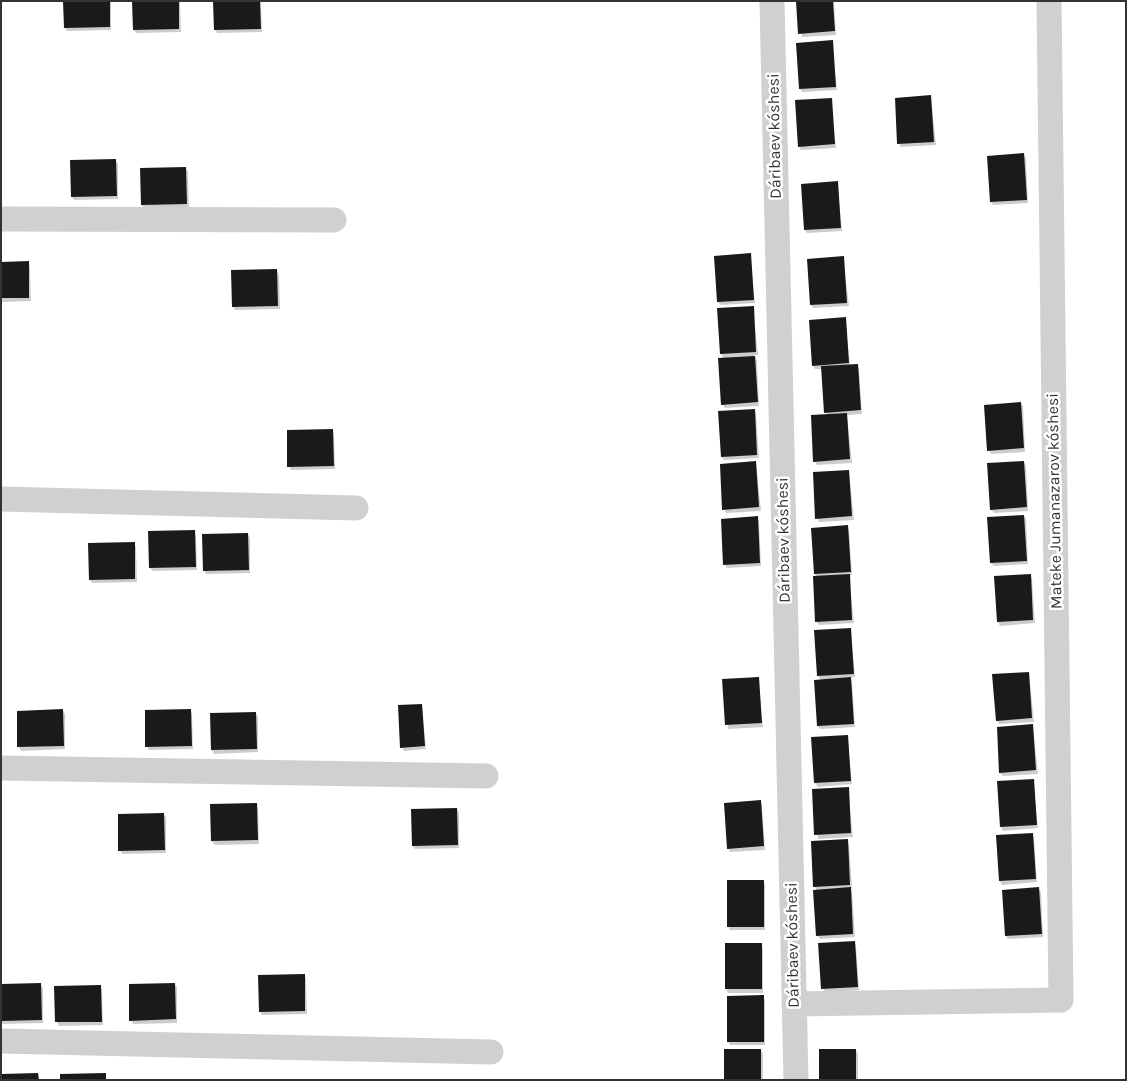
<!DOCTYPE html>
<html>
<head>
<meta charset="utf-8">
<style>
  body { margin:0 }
  #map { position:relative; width:1127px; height:1081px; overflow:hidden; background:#fff; font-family:Karla,sans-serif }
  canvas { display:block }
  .frame { position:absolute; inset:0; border:2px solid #333; pointer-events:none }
</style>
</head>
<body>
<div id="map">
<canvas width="1127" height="1081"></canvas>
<div class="frame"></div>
</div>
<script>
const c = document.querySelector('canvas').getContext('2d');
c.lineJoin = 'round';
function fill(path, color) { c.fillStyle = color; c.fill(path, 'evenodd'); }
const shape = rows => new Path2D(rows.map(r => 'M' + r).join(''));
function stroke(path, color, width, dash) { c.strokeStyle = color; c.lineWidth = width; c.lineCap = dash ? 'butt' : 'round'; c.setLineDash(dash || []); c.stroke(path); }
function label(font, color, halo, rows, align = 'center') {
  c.font = font + ' Karla,sans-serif'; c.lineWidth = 5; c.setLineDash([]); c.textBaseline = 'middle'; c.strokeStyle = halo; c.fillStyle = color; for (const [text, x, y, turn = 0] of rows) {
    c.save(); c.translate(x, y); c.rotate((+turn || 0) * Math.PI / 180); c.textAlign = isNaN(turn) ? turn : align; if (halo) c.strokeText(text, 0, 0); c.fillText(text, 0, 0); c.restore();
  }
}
fill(shape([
  [64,1,111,1,111,30,67,31,65,28],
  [134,1,180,1,181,32,136,33,134,30],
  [215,1,261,1,262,32,217,33,215,29],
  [797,1,834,1,836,35,802,37],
  [832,42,837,90,802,92,800,89],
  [931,97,936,145,901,147,899,144],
  [831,100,836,148,801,150,799,146],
  [1024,155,1026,158,1028,203,993,205,991,202],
  [115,160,118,164,118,199,74,200,72,197],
  [186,168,188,172,189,207,144,208,142,205],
  [837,183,842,231,807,233,805,230],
  [750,255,755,303,720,305,718,302],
  [843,258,849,306,813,308,811,305],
  [28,262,30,266,31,301,1,302,1,263],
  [277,270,279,274,280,309,235,310,233,306],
  [753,307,758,355,754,355,757,361,759,406,725,408,722,404,724,359,721,354],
  [845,318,850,366,857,365,859,369,862,414,847,415,852,463,817,465,815,461,827,416,823,369,815,369,813,365],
  [1021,403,1023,407,1025,452,991,454,989,450],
  [754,410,756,414,759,458,724,460,722,457],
  [332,430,334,434,335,469,291,470,289,466],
  [1024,462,1026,466,1028,511,994,513,991,509],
  [756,463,761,511,726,513,724,509],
  [849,471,854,520,819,522,817,518],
  [1024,516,1026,519,1028,564,994,566,991,563],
  [757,518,759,521,761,566,727,568,725,565],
  [847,527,849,530,852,575,849,575,854,623,819,625,817,622,817,577,815,574],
  [194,531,196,535,197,570,153,571,150,568],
  [248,534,250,538,250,573,206,574,204,570],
  [134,543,136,547,137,582,92,583,90,580],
  [1030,575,1032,579,1035,623,1000,626,998,622],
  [850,629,855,677,849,678,852,682,855,727,820,729,818,726,821,681,818,676],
  [1029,673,1034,722,999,724,997,720],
  [758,678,763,727,728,729,724,680],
  [422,705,426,749,404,751,402,747],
  [190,710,192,714,193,749,149,750,147,746],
  [63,711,65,714,65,749,21,751,19,747,18,712],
  [256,714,258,717,258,752,214,754,212,750],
  [1033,726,1038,774,1003,776,1000,773],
  [847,736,852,784,818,787,815,783],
  [1033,780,1038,828,1003,831,1001,827],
  [848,788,853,837,818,839,813,790],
  [760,801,762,805,765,850,730,852,728,848],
  [256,805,258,808,259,844,215,845,212,841,212,806],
  [457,809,459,813,459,848,415,849,413,846],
  [163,814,166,817,166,853,122,854,120,850],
  [1032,834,1034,838,1037,882,1002,885,1000,881],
  [847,840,849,844,852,888,850,888,852,892,855,937,820,939,818,936,817,891,815,887],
  [763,881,765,885,765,930,730,930,728,926],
  [1039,889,1041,892,1043,937,1008,939,1006,936],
  [854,942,856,946,859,990,824,993,819,944],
  [726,944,761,944,763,948,763,993,728,993,726,989],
  [304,975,306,979,307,1014,262,1015,260,1011],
  [40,984,43,988,43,1023,1,1024,1,985],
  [174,984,177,987,177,1023,133,1024,131,1020],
  [100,986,102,990,103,1025,59,1026,57,1022,56,987],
  [763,997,765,1000,765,1045,730,1045,728,1041],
  [761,1050,763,1054,763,1080,726,1080],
  [856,1050,858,1054,858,1080,821,1080]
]), '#0003');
fill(shape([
  [63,1,110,1,110,27,64,28],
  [132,1,179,1,179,29,133,30],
  [213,1,260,1,261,29,214,30],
  [796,1,833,1,835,31,798,34],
  [833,40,836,87,799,89,796,43],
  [931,95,934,142,897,144,895,98],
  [832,98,835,144,798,147,795,100],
  [1024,153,1027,200,990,202,987,156],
  [116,159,117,196,71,197,70,160],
  [186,167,187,204,141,205,140,168],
  [838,181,841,228,804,230,801,184],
  [751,253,754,300,717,302,714,256],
  [844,256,847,303,810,305,807,259],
  [29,261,29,298,1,298,1,262],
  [277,269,278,306,232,307,231,270],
  [754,306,756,352,720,354,717,308],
  [846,317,849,363,812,366,809,320],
  [755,356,758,402,721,405,718,358],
  [858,364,861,410,824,413,821,366],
  [1021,402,1024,448,987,451,984,405],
  [755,409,757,455,721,457,718,411],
  [847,413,850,459,813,462,811,415],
  [333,429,334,466,287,467,287,430],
  [756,461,759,507,722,510,720,464],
  [1024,461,1027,507,990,510,987,463],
  [849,470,852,516,815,519,813,472],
  [1024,515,1027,561,990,563,987,517],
  [758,516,760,563,723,565,721,519],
  [848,525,851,572,814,574,811,528],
  [195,530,196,567,149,568,148,531],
  [248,533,249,570,203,571,202,534],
  [135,542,135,579,89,580,88,543],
  [850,574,852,620,815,622,813,576],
  [1031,574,1033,620,997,622,994,576],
  [851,628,854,674,817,676,814,630],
  [1029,672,1032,718,996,721,992,674],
  [759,677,762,723,725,725,722,679],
  [851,677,854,724,817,726,814,680],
  [422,704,425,746,400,748,398,705],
  [63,709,64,746,17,747,17,711],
  [191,709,192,746,145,747,145,710],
  [256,712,257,749,211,750,210,713],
  [1033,724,1036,770,999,773,997,727],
  [848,735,851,781,814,783,811,737],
  [1034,779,1037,825,1000,827,997,781],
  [849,787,851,833,814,835,812,789],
  [761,800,764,846,727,849,724,803],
  [257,803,258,840,211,841,210,804],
  [457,808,458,845,412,846,411,809],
  [164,813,165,850,118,851,118,814],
  [1033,833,1036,879,999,881,996,835],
  [848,839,850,885,813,887,811,841],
  [727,880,764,880,764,927,727,927],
  [851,887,853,934,816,936,813,890],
  [1039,887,1042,934,1005,936,1002,890],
  [855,941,858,987,821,989,818,943],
  [725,943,762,943,762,989,725,989],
  [305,974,305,1011,259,1012,258,975],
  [41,983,42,1020,1,1021,1,984],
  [175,983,176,1019,129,1021,129,984],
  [101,985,102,1022,55,1022,54,986],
  [764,995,764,1042,727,1042,727,996],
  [724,1049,761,1049,761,1080,724,1080],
  [819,1049,856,1049,856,1080,819,1080],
  [38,1073,39,1080,1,1080,1,1074],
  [106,1073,106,1080,60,1080,60,1074]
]), '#1a1a1a');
stroke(shape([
  [772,1,796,1080],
  [1,219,334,220],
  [1,499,356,508],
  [1,768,486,776],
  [794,1004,1061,1000,1049,1],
  [1,1041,491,1052]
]), '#d0d0d0', 25);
label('16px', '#333', '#fff', [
  ["Dáribaev kóshesi",775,136,-91],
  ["Mateke Jumanazarov kóshesi",1055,501,-91],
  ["Dáribaev kóshesi",784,540,-91],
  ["Dáribaev kóshesi",793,945,-91]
]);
</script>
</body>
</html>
